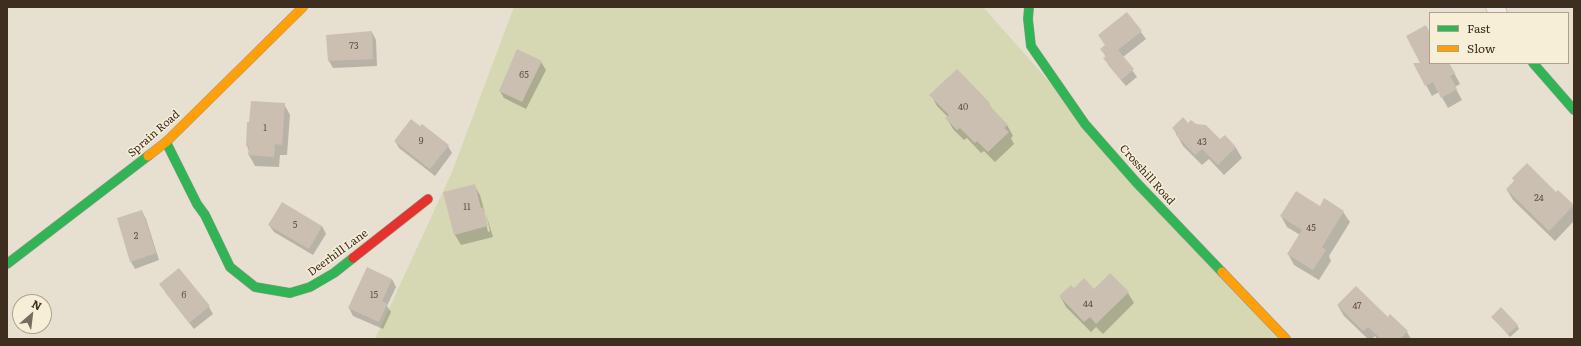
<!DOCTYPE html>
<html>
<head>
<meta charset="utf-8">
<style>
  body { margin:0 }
  #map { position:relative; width:1581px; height:346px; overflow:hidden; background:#e7e0d1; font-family:Literata,serif }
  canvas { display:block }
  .frame { position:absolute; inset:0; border:8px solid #3d2e20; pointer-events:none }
  .legend { position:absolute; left:1429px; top:12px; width:140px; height:52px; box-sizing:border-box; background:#f7eed8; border:1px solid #ada18e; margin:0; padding:5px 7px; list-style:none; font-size:12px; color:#3d2e20 }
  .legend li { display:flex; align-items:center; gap:8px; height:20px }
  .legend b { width:20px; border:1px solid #ada18e }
  .north { position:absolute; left:12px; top:294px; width:40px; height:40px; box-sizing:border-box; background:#f7eed8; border:1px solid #ada18e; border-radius:50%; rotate:28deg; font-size:11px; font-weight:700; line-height:16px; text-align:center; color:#3d2e20 }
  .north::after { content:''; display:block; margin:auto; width:14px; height:18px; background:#786c5e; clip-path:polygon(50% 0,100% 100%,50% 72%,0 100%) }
</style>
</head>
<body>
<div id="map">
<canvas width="1581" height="346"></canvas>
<div class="frame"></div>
<ul class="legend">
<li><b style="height:5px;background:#30b455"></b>Fast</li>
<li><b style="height:5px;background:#ff9f0a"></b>Slow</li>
</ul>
<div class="north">N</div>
</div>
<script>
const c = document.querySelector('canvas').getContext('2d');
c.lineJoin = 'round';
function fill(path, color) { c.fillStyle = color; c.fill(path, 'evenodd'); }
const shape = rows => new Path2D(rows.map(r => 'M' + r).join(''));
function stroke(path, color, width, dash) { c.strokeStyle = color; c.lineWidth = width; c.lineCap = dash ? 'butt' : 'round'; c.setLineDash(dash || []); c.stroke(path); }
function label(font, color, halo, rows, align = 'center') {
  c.font = font + ' Literata,serif'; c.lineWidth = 3; c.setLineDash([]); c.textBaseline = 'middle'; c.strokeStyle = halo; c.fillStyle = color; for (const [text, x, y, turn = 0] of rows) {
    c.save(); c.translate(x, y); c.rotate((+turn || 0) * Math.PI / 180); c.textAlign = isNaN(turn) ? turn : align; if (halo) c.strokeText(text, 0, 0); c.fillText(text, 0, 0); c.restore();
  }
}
fill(shape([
  [514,7,983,7,1278,339,375,339,452,172]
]), '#d6d7b3');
fill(shape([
  [1127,13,1146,39,1123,57,1137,77,1126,86,1109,66,1105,58,1106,57,1101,49,1106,46,1099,35],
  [372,32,376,40,377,66,333,68,329,61],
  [1430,33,1430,63,1449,63,1460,84,1455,87,1462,100,1448,108,1439,92,1432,96,1426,85,1421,63],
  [541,62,546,70,526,109,504,98,500,91],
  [931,95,989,104,994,112,1007,125,1013,136,1011,138,1014,144,995,162,984,151,981,153,967,138,964,140,953,129,947,119,948,117,937,106],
  [284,104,290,115,287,155,280,155,279,167,255,166,249,155,249,151,247,146],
  [1188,124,1220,140,1225,136,1236,148,1242,158,1224,175,1209,159,1202,165,1183,146,1173,128],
  [395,141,448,146,452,153,435,176,399,148],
  [474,185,480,195,485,213,483,211,488,232,490,231,486,214,493,237,461,245,455,235,444,193],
  [1507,190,1556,193,1573,206,1574,221,1555,241,1513,200],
  [1320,207,1343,212,1350,222,1329,256,1331,261,1319,280,1294,265,1288,254,1300,235,1287,227,1281,216],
  [142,211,146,219,159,260,135,269,131,262,119,219],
  [269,225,322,226,326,234,313,255,274,232],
  [392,279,396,287,387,306,391,312,383,329,353,316,349,308],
  [1074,289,1128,293,1134,303,1103,334,1096,327,1091,332,1066,307,1060,296],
  [165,292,209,307,213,314,194,329],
  [1338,306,1407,332,1411,339,1377,339,1375,336,1372,339,1368,339,1344,316],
  [1495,320,1517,325,1519,329,1510,337]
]), '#0003');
fill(shape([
  [1127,12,1142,31,1118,50,1134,69,1121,80,1103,58,1106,56,1100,49,1105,45,1098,35],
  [1426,25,1430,33,1430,63,1449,63,1455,73,1450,76,1457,89,1441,98,1433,82,1425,86,1413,63,1420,63,1406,36],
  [372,31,373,59,328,61,326,35],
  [517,49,542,61,522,102,499,91],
  [957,69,990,103,989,105,1008,125,1004,128,1009,132,988,152,977,141,975,143,960,128,957,130,945,118,949,115,929,95],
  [251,101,285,103,282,145,275,144,274,157,248,155,249,147,246,146,247,122,249,122],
  [1183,117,1188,123,1191,120,1196,124,1206,125,1220,139,1225,135,1236,147,1218,165,1202,149,1195,155,1176,135,1177,133,1172,128],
  [411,119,420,126,422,124,449,145,430,169,394,141],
  [1527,163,1556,192,1558,190,1574,205,1549,231,1506,189,1514,181,1512,178],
  [475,184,481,208,483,207,488,226,454,235,443,192],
  [1296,191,1320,206,1324,198,1344,211,1322,247,1326,250,1313,270,1287,254,1302,230,1280,216],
  [282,202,322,226,309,249,268,225],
  [142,210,156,253,130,262,117,218],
  [367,267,392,279,382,301,387,304,379,322,348,308],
  [179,268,210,306,189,323,159,284],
  [1110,273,1129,292,1096,324,1090,317,1084,322,1059,296,1071,285,1074,288,1084,278,1094,289],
  [1356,286,1388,317,1390,314,1408,331,1400,339,1381,339,1368,327,1363,331,1337,305],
  [1501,307,1518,325,1508,334,1491,317]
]), '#cbbfb2');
const street = shape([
  [1495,7,1498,13]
]);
const fast = shape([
  [1029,7,1028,19,1031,46,1085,124,1136,182,1222,272],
  [1533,63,1574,110],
  [166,142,197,204,205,215,230,267,255,287,290,293,310,287,334,273,353,258],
  [7,264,148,156]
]);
const slow = shape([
  [148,156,166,142,303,7],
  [1222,272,1286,339]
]);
const jam = shape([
  [353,258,428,199]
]);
stroke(street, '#ada599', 19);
stroke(fast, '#9c958a', 10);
stroke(slow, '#9c958a', 10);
stroke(jam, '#9c958a', 10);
stroke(street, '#efebe3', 18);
stroke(fast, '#30b455', 9);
stroke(slow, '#ff9f0a', 9);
stroke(jam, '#e5322d', 9);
label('9px', '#605244', null, [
  ["73",354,46],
  ["65",524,75],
  ["40",963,107],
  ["1",265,128],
  ["9",421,141],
  ["43",1202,142],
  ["24",1539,198],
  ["11",467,207],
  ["5",295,225],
  ["45",1311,228],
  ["2",136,236],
  ["6",184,295],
  ["15",374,295],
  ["44",1088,304],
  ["47",1357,306]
]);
label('11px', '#3d2e20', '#f7eed8', [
  ["Sprain Road",154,134,-41],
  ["Crosshill Road",1147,175,48],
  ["Deerhill Lane",338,253,-36]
]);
</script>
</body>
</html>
